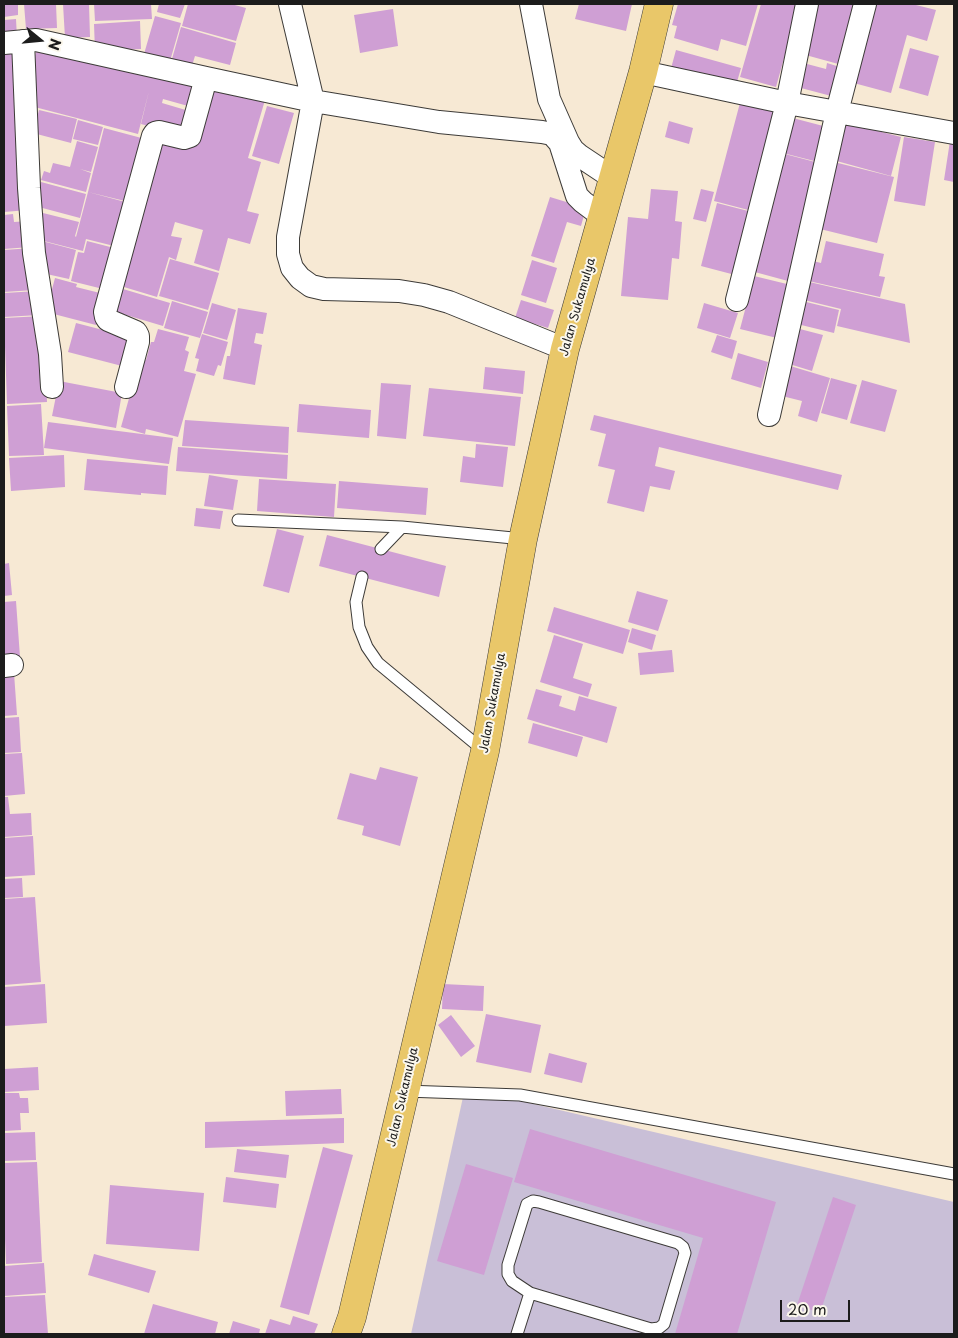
<!DOCTYPE html>
<html>
<head>
<meta charset="utf-8">
<style>
  body { margin:0 }
  #map { position:relative; width:958px; height:1338px; overflow:hidden; background:#f7e9d4; font-family:"Playpen Sans",sans-serif }
  canvas { display:block }
  .frame { position:absolute; inset:0; border:5px solid #1c1c1c; pointer-events:none }
  .north { position:absolute; left:15px; top:15px; width:50px; height:50px; -webkit-text-stroke:4px #fbf7ec; paint-order:stroke; rotate:107deg; font-size:14px; font-weight:700; line-height:20px; text-align:center; color:#1c1c1c }
  .north::after { content:''; display:block; margin:auto; width:18px; height:22px; background:#1c1c1c; clip-path:polygon(50% 0,100% 100%,50% 72%,0 100%) }
  .scale { position:absolute; left:780px; top:1300px; width:70px; height:22px; box-sizing:border-box; border:2px solid #1c1c1c; border-top:0; padding-left:6px; font-size:15px; line-height:18px; white-space:nowrap; color:#1c1c1c; -webkit-text-stroke:4px #fbf7ec; paint-order:stroke }
</style>
</head>
<body>
<div id="map">
<canvas width="958" height="1338"></canvas>
<div class="frame"></div>
<div class="north">N</div>
<div class="scale">20 m</div>
</div>
<script>
const c = document.querySelector('canvas').getContext('2d');
c.lineJoin = 'round';
function fill(path, color) { c.fillStyle = color; c.fill(path, 'evenodd'); }
const shape = rows => new Path2D(rows.map(r => 'M' + r).join(''));
function stroke(path, color, width, dash) { c.strokeStyle = color; c.lineWidth = width; c.lineCap = dash ? 'butt' : 'round'; c.setLineDash(dash || []); c.stroke(path); }
function label(font, color, halo, rows, align = 'center') {
  c.font = font + ' "Playpen Sans",sans-serif'; c.lineWidth = 4; c.setLineDash([]); c.textBaseline = 'middle'; c.strokeStyle = halo; c.fillStyle = color; for (const [text, x, y, turn = 0] of rows) {
    c.save(); c.translate(x, y); c.rotate((+turn || 0) * Math.PI / 180); c.textAlign = isNaN(turn) ? turn : align; if (halo) c.strokeText(text, 0, 0); c.fillText(text, 0, 0); c.restore();
  }
}
fill(shape([
  [465,1088,954,1202,954,1334,411,1334]
]), '#c9bfd7');
fill(shape([
  [4,4,18,4,18,15,4,17],
  [24,4,56,4,57,28,26,29],
  [63,4,89,4,90,37,65,38],
  [94,4,151,4,152,19,95,21],
  [159,4,185,4,180,18,157,12],
  [188,4,231,4,246,8,236,41,182,26],
  [579,4,632,4,626,31,575,19],
  [678,4,758,4,746,46,721,39,718,51,674,38,677,26,672,25],
  [761,4,799,4,776,87,740,77],
  [816,4,859,4,842,65,802,54],
  [871,4,912,4,936,10,927,41,907,35,891,93,850,82],
  [393,9,398,46,360,53,354,15],
  [155,16,181,23,170,61,144,54],
  [16,19,17,38,4,39,4,20],
  [140,21,141,49,95,51,94,24],
  [181,27,236,43,230,65,195,56,190,72,170,66],
  [38,44,193,83,188,106,163,99,162,103,189,111,183,135,141,124,149,91,138,134,27,105,30,74],
  [20,45,28,210,4,212,4,46],
  [910,48,939,56,928,96,899,88],
  [676,50,741,68,735,89,670,72],
  [827,63,843,68,835,97,801,88,807,64,826,69],
  [211,85,265,100,248,158,261,162,247,211,259,214,250,244,228,238,219,271,194,263,203,230,175,222,171,236,182,238,176,260,169,257,157,297,114,284,158,135,186,143],
  [741,99,783,110,756,212,714,201],
  [267,106,294,113,279,164,252,156],
  [39,110,77,119,71,143,33,133],
  [789,117,827,127,818,162,779,152],
  [78,120,103,127,98,145,73,139],
  [669,121,693,128,689,144,665,137],
  [843,122,901,137,891,176,833,160],
  [104,128,149,140,133,203,88,192],
  [904,137,935,142,925,206,894,201],
  [77,141,98,147,91,172,80,169,91,173,86,192,41,180,44,171,50,173,53,163,70,167],
  [950,141,954,142,954,182,944,180],
  [781,153,819,163,788,281,751,271],
  [834,162,894,177,877,243,816,228],
  [41,182,86,194,80,218,35,206],
  [651,189,678,191,675,221,682,222,679,259,672,258,668,300,621,296,628,217,648,219],
  [701,189,714,192,706,222,693,219],
  [88,192,129,203,118,247,86,239,83,251,36,239,43,213,79,222,75,236,76,237],
  [550,197,586,208,581,226,567,222,554,263,531,256],
  [717,203,756,213,739,276,701,266],
  [13,214,14,222,29,221,30,247,4,249,4,215],
  [42,241,76,250,69,279,42,273],
  [87,241,118,249,107,290,71,281,78,252,84,253],
  [826,241,884,254,879,276,885,277,880,297,804,280,809,260,821,263],
  [32,248,34,290,4,292,4,250],
  [170,259,219,273,208,310,159,296],
  [532,260,557,268,546,303,521,295],
  [754,276,791,285,777,338,740,329],
  [55,278,77,284,76,287,104,294,96,325,46,312],
  [805,281,905,304,910,343,837,326,841,309,800,299],
  [123,289,170,303,163,326,116,312],
  [38,291,39,315,4,317,4,293],
  [521,300,554,310,548,328,515,318],
  [798,300,839,310,834,333,793,323],
  [172,301,208,312,200,338,164,328],
  [212,303,236,310,227,340,203,333],
  [704,303,738,313,730,338,697,328],
  [238,308,267,313,263,334,256,333,254,343,262,345,255,385,223,379,227,356,230,356],
  [43,316,47,402,7,404,4,318],
  [76,323,130,337,122,366,68,352],
  [796,328,823,335,812,371,786,363],
  [158,329,189,337,185,350,189,352,184,371,196,374,178,437,146,429,145,434,121,427,140,359,146,360,151,342,154,342],
  [202,334,228,342,221,366,218,365,214,376,196,371,199,359,195,358],
  [717,335,737,341,732,359,711,352],
  [738,353,768,362,761,388,731,379],
  [787,365,830,378,817,422,798,416,802,401,778,395],
  [485,367,525,371,523,394,483,389],
  [831,378,857,385,847,420,821,413],
  [862,380,897,390,885,432,850,423],
  [59,381,122,393,116,428,52,416],
  [381,383,411,385,406,439,377,436],
  [429,388,521,397,515,446,423,436],
  [41,404,44,455,9,456,7,406],
  [299,404,371,410,369,438,297,432],
  [594,415,842,475,838,490,659,447,655,466,675,471,670,490,650,486,644,512,607,503,615,470,598,466,606,434,590,430],
  [185,420,289,427,288,453,182,446],
  [48,422,173,438,169,464,44,448],
  [476,444,508,447,503,487,460,482,463,456,475,458],
  [178,447,288,455,287,479,176,471],
  [64,455,65,487,11,491,9,458],
  [87,459,168,466,166,495,141,493,141,495,84,490],
  [209,475,238,480,233,510,204,506],
  [259,479,336,484,334,517,257,511],
  [339,481,428,488,426,515,337,508],
  [196,508,223,511,220,529,194,526],
  [277,529,304,536,289,593,263,586],
  [327,535,446,566,439,597,319,566],
  [9,563,12,595,4,596,4,564],
  [637,591,668,600,658,631,628,622],
  [16,601,20,657,4,658,4,602],
  [554,607,630,630,623,654,547,631],
  [632,628,656,635,652,650,628,642],
  [554,635,583,644,573,678,592,684,588,697,540,682],
  [672,650,674,672,640,675,638,653],
  [14,673,17,715,4,716,4,674],
  [536,689,562,696,559,706,575,711,579,696,617,707,607,743,527,719],
  [19,717,21,752,4,753,4,718],
  [533,723,583,737,577,757,528,743],
  [22,753,25,794,4,796,4,754],
  [380,767,418,777,400,846,362,835,364,826,337,819,350,773,376,780],
  [4,797,8,797,10,814,31,813,32,835,4,837],
  [33,836,35,875,4,877,4,838],
  [22,878,23,897,4,898,4,879],
  [35,897,41,982,4,985,4,899],
  [45,984,47,1023,4,1026,4,987],
  [443,984,484,986,483,1011,442,1009],
  [486,1014,541,1025,531,1073,476,1062],
  [451,1015,475,1046,461,1057,438,1025],
  [549,1053,587,1063,582,1083,544,1074],
  [38,1067,39,1090,4,1092,4,1069],
  [341,1089,342,1114,286,1116,285,1091],
  [4,1093,19,1093,20,1098,28,1098,29,1113,20,1113,21,1130,4,1131],
  [344,1118,344,1143,205,1148,205,1122],
  [530,1129,776,1202,737,1334,675,1334,703,1238,514,1182],
  [35,1132,36,1160,4,1161,4,1133],
  [323,1147,353,1155,309,1315,280,1307],
  [237,1149,289,1155,286,1178,234,1172],
  [37,1162,42,1262,6,1264,4,1214,4,1163],
  [466,1164,513,1178,484,1275,437,1261],
  [226,1177,279,1184,276,1208,223,1202],
  [110,1185,204,1193,199,1251,106,1244],
  [833,1197,856,1205,820,1313,797,1305],
  [94,1254,156,1271,149,1293,88,1275],
  [44,1263,46,1293,4,1296,4,1266],
  [45,1295,48,1334,5,1334,4,1297],
  [153,1304,218,1322,215,1334,144,1334],
  [293,1316,318,1324,314,1334,265,1334,270,1319,290,1325],
  [233,1321,260,1329,259,1334,229,1334]
]), '#cf9fd4');
const lane = shape([
  [238,520,402,527],
  [381,549,402,527,523,539],
  [362,577,356,602,359,627,367,647,378,663,483,750],
  [405,1091,520,1095,954,1174],
  [533,1201,539,1202,678,1243,683,1247,685,1253,664,1324,659,1328,651,1329,530,1293,512,1281,508,1274,508,1265,527,1204,533,1201],
  [517,1334,530,1293]
]);
const street = shape([
  [290,4,313,101,288,237,288,254,292,268,300,278,311,286,324,289,399,291,424,295,449,302,565,349],
  [531,4,549,99,568,142,573,150,580,156,613,178],
  [23,41,29,188,34,253,50,354,52,387],
  [4,43,36,40,206,78,313,101,439,122,542,132,552,134,560,143,577,196,583,202,603,217],
  [643,72,787,103,954,133],
  [737,300,787,103,807,4],
  [126,387,138,342,138,336,136,332,108,320,106,317,105,312,153,136,155,133,159,132,184,138,190,136,206,78],
  [769,415,837,112,865,4],
  [4,666,12,665]
]);
const primary = shape([
  [346,1334,352,1317,485,751,523,539,565,349,643,72,659,4]
]);
stroke(lane, '#3d3b38', 13);
stroke(street, '#3d3b38', 24);
stroke(primary, '#3d3b38', 29);
stroke(lane, '#fff', 11);
stroke(street, '#fff', 22);
stroke(primary, '#e9c769', 28);
label('12px', '#1c1c1c', '#fbf7ec', [
  ["Jalan Sukamulya",578,307,-74],
  ["Jalan Sukamulya",493,703,-80],
  ["Jalan Sukamulya",403,1097,-77]
]);
</script>
</body>
</html>
